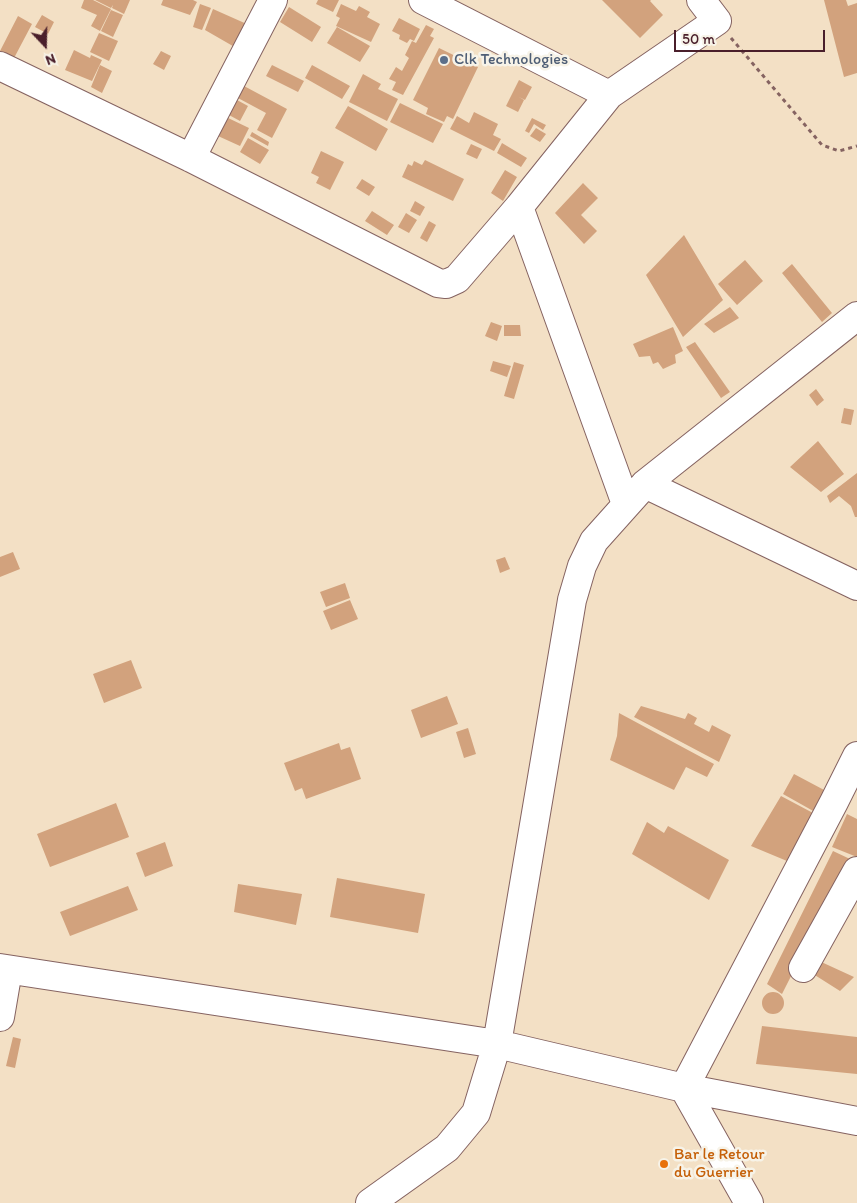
<!DOCTYPE html>
<html>
<head>
<meta charset="utf-8">
<style>
  body { margin:0 }
  #map { position:relative; width:857px; height:1203px; overflow:hidden; background:#f3e0c5; font-family:Itim,sans-serif }
  canvas { display:block }
  .north { position:absolute; left:20px; top:20px; width:50px; height:50px; -webkit-text-stroke:4px #f7f3e8; paint-order:stroke; rotate:159deg; font-size:14px; font-weight:700; line-height:20px; text-align:center; color:#4a1f2b }
  .north::after { content:''; display:block; margin:auto; width:18px; height:22px; background:#4a1f2b; clip-path:polygon(50% 0,100% 100%,50% 72%,0 100%) }
  .scale { position:absolute; left:674px; top:30px; width:151px; height:22px; box-sizing:border-box; border:2px solid #4a1f2b; border-top:0; padding-left:6px; font-size:15px; line-height:18px; white-space:nowrap; color:#4a1f2b; -webkit-text-stroke:4px #f7f3e8; paint-order:stroke }
</style>
</head>
<body>
<div id="map">
<canvas width="857" height="1203"></canvas>
<div class="north">N</div>
<div class="scale">50 m</div>
</div>
<script>
const c = document.querySelector('canvas').getContext('2d');
c.lineJoin = 'round';
function fill(path, color) { c.fillStyle = color; c.fill(path, 'evenodd'); }
const shape = rows => new Path2D(rows.map(r => 'M' + r).join(''));
function stroke(path, color, width, dash) { c.strokeStyle = color; c.lineWidth = width; c.lineCap = dash ? 'butt' : 'round'; c.setLineDash(dash || []); c.stroke(path); }
function label(font, color, halo, rows, align = 'center') {
  c.font = font + ' Itim,sans-serif'; c.lineWidth = 5; c.setLineDash([]); c.textBaseline = 'middle'; c.strokeStyle = halo; c.fillStyle = color; for (const [text, x, y, turn = 0] of rows) {
    c.save(); c.translate(x, y); c.rotate((+turn || 0) * Math.PI / 180); c.textAlign = isNaN(turn) ? turn : align; if (halo) c.strokeText(text, 0, 0); c.fillText(text, 0, 0); c.restore();
  }
}
fill(shape([
  [84,0,93,0,111,9,100,31,91,26,97,15,81,8],
  [95,0,130,0,124,14,112,8,113,5,111,8],
  [163,0,193,0,197,2,190,15,161,5],
  [318,0,339,0,333,12,316,4],
  [602,0,651,0,650,1,663,15,640,38],
  [824,0,846,0,848,6,857,3,857,73,844,77],
  [200,4,211,8,202,30,193,27],
  [341,4,356,11,359,6,370,12,367,17,380,24,371,42,336,26,340,18,336,16],
  [289,7,321,27,312,42,280,22],
  [213,9,249,25,238,49,205,30],
  [111,10,123,15,113,37,101,31],
  [42,15,54,22,48,34,35,27],
  [18,16,32,24,13,60,0,53,0,51],
  [399,18,420,29,414,41,410,39,407,43,399,39,400,35,392,31],
  [426,25,434,29,430,36,434,38,403,95,392,90,396,82,389,79,396,67,402,71,409,58,405,55,412,41,416,43],
  [337,27,370,46,360,62,327,43],
  [99,33,118,41,109,61,90,52],
  [439,48,478,67,453,119,447,116,444,122,426,114,428,108,413,100],
  [74,50,90,58,91,55,102,60,92,81,65,70],
  [161,51,171,56,164,70,153,64],
  [100,65,112,71,102,93,91,87],
  [272,65,304,81,298,92,266,76],
  [312,65,350,86,342,99,305,78],
  [363,74,381,84,378,89,398,99,387,121,349,102],
  [519,80,532,87,525,100,519,97,524,100,518,112,506,106],
  [244,86,287,109,272,138,257,130,266,113,238,98],
  [237,100,248,106,240,121,229,115],
  [400,103,443,124,433,143,390,122],
  [348,106,388,129,376,151,335,128],
  [474,112,498,124,493,135,501,139,494,151,450,129,457,116,469,123],
  [226,117,249,128,240,146,218,136],
  [532,118,546,125,543,130,534,124,529,133,525,131],
  [536,128,546,134,540,142,530,136],
  [252,132,269,142,268,146,250,136],
  [248,138,269,150,260,164,240,152],
  [502,143,527,158,521,167,497,153],
  [471,144,482,149,477,159,466,154],
  [321,151,344,162,330,190,316,183,319,177,311,173],
  [425,160,464,179,453,201,402,177,408,164,412,166,414,161,422,165],
  [505,170,517,177,503,201,491,193],
  [362,179,375,187,369,196,356,188],
  [583,183,598,198,581,215,597,231,584,244,555,213],
  [415,201,425,207,420,216,410,211],
  [372,211,394,225,387,235,365,221],
  [406,213,417,220,409,233,398,227],
  [429,221,436,225,427,242,420,238],
  [684,235,723,300,683,337,646,275],
  [745,260,763,281,737,305,718,284],
  [792,264,832,313,822,322,782,273],
  [730,307,739,318,714,333,704,324],
  [491,322,502,326,497,341,485,336],
  [504,325,520,325,521,336,504,336],
  [673,327,683,351,675,355,676,363,663,369,658,362,653,364,650,356,639,357,633,344],
  [695,342,730,392,721,398,686,347],
  [493,361,511,366,507,377,490,371],
  [514,362,524,365,514,399,504,396],
  [816,389,824,400,817,406,809,395],
  [844,408,854,410,851,425,841,423],
  [818,441,844,474,821,492,790,467],
  [857,473,857,517,855,517,851,506,839,496,830,503,827,496],
  [13,552,20,569,0,577,0,557],
  [505,557,510,569,500,573,496,560],
  [345,583,350,598,326,607,320,592],
  [350,600,358,619,331,630,323,611],
  [131,660,142,688,104,703,93,674],
  [447,696,458,724,421,738,411,710],
  [641,706,685,719,688,713,697,718,694,724,709,732,712,725,731,735,719,762,634,717],
  [619,713,714,764,707,777,686,767,674,790,610,760,617,736],
  [468,728,476,754,464,758,456,732],
  [339,743,341,750,350,747,361,779,306,799,302,788,295,791,284,763],
  [794,774,826,791,815,812,783,794],
  [781,796,813,813,787,861,751,846],
  [116,803,129,837,50,867,37,834],
  [847,814,857,819,857,857,832,847],
  [647,822,664,833,668,826,729,860,709,900,632,854],
  [165,842,173,866,145,877,136,853],
  [833,851,850,859,782,994,767,984],
  [337,878,425,894,418,933,330,917],
  [238,884,302,894,296,925,234,912],
  [128,886,138,910,70,936,60,912],
  [817,960,854,977,840,991,810,972],
  '762 1003a11 11 0 1 1 22 0a11 11 0 1 1-22 0Z',
  [762,1026,857,1037,857,1074,756,1064],
  [13,1037,21,1039,15,1068,6,1066]
]), '#d2a27d');
const minor = shape([
  [423,0,609,95],
  [0,66,191,158,438,283,446,284,457,279,519,207,609,95,717,21,701,0],
  [191,158,273,0],
  [519,207,626,504],
  [645,484,857,586],
  [0,968,497,1044,684,1088,857,1121],
  [803,968,857,871],
  [0,1017,8,970],
  [684,1088,834,802,857,756],
  [684,1088,749,1203],
  [370,1203,447,1148,476,1113,497,1044,572,600,582,566,594,541,645,484,857,316]
]);
stroke(minor, '#856361', 30);
stroke(shape([
  [731,38,822,145,839,151,857,146]
]), '#856361', 3, [4, 4]);
stroke(minor, '#fff', 28);
for (const [x, y, r, color] of [
  [444,60,5,"#5c6f8a"],
  [664,1164,5,"#e8710a"]
]) { const dot = new Path2D(); dot.arc(x, y, r, 0, 2 * Math.PI); c.fillStyle = color; c.fill(dot); stroke(dot, '#f7f3e8', 2); }
label('16px', '#4e5e75', '#f7f3e8', [
  ["Clk Technologies",454,60]
], 'left');
label('16px', '#c56008', '#f7f3e8', [
  ["Bar le Retour",674,1155],
  ["du Guerrier",674,1173]
], 'left');
</script>
</body>
</html>
